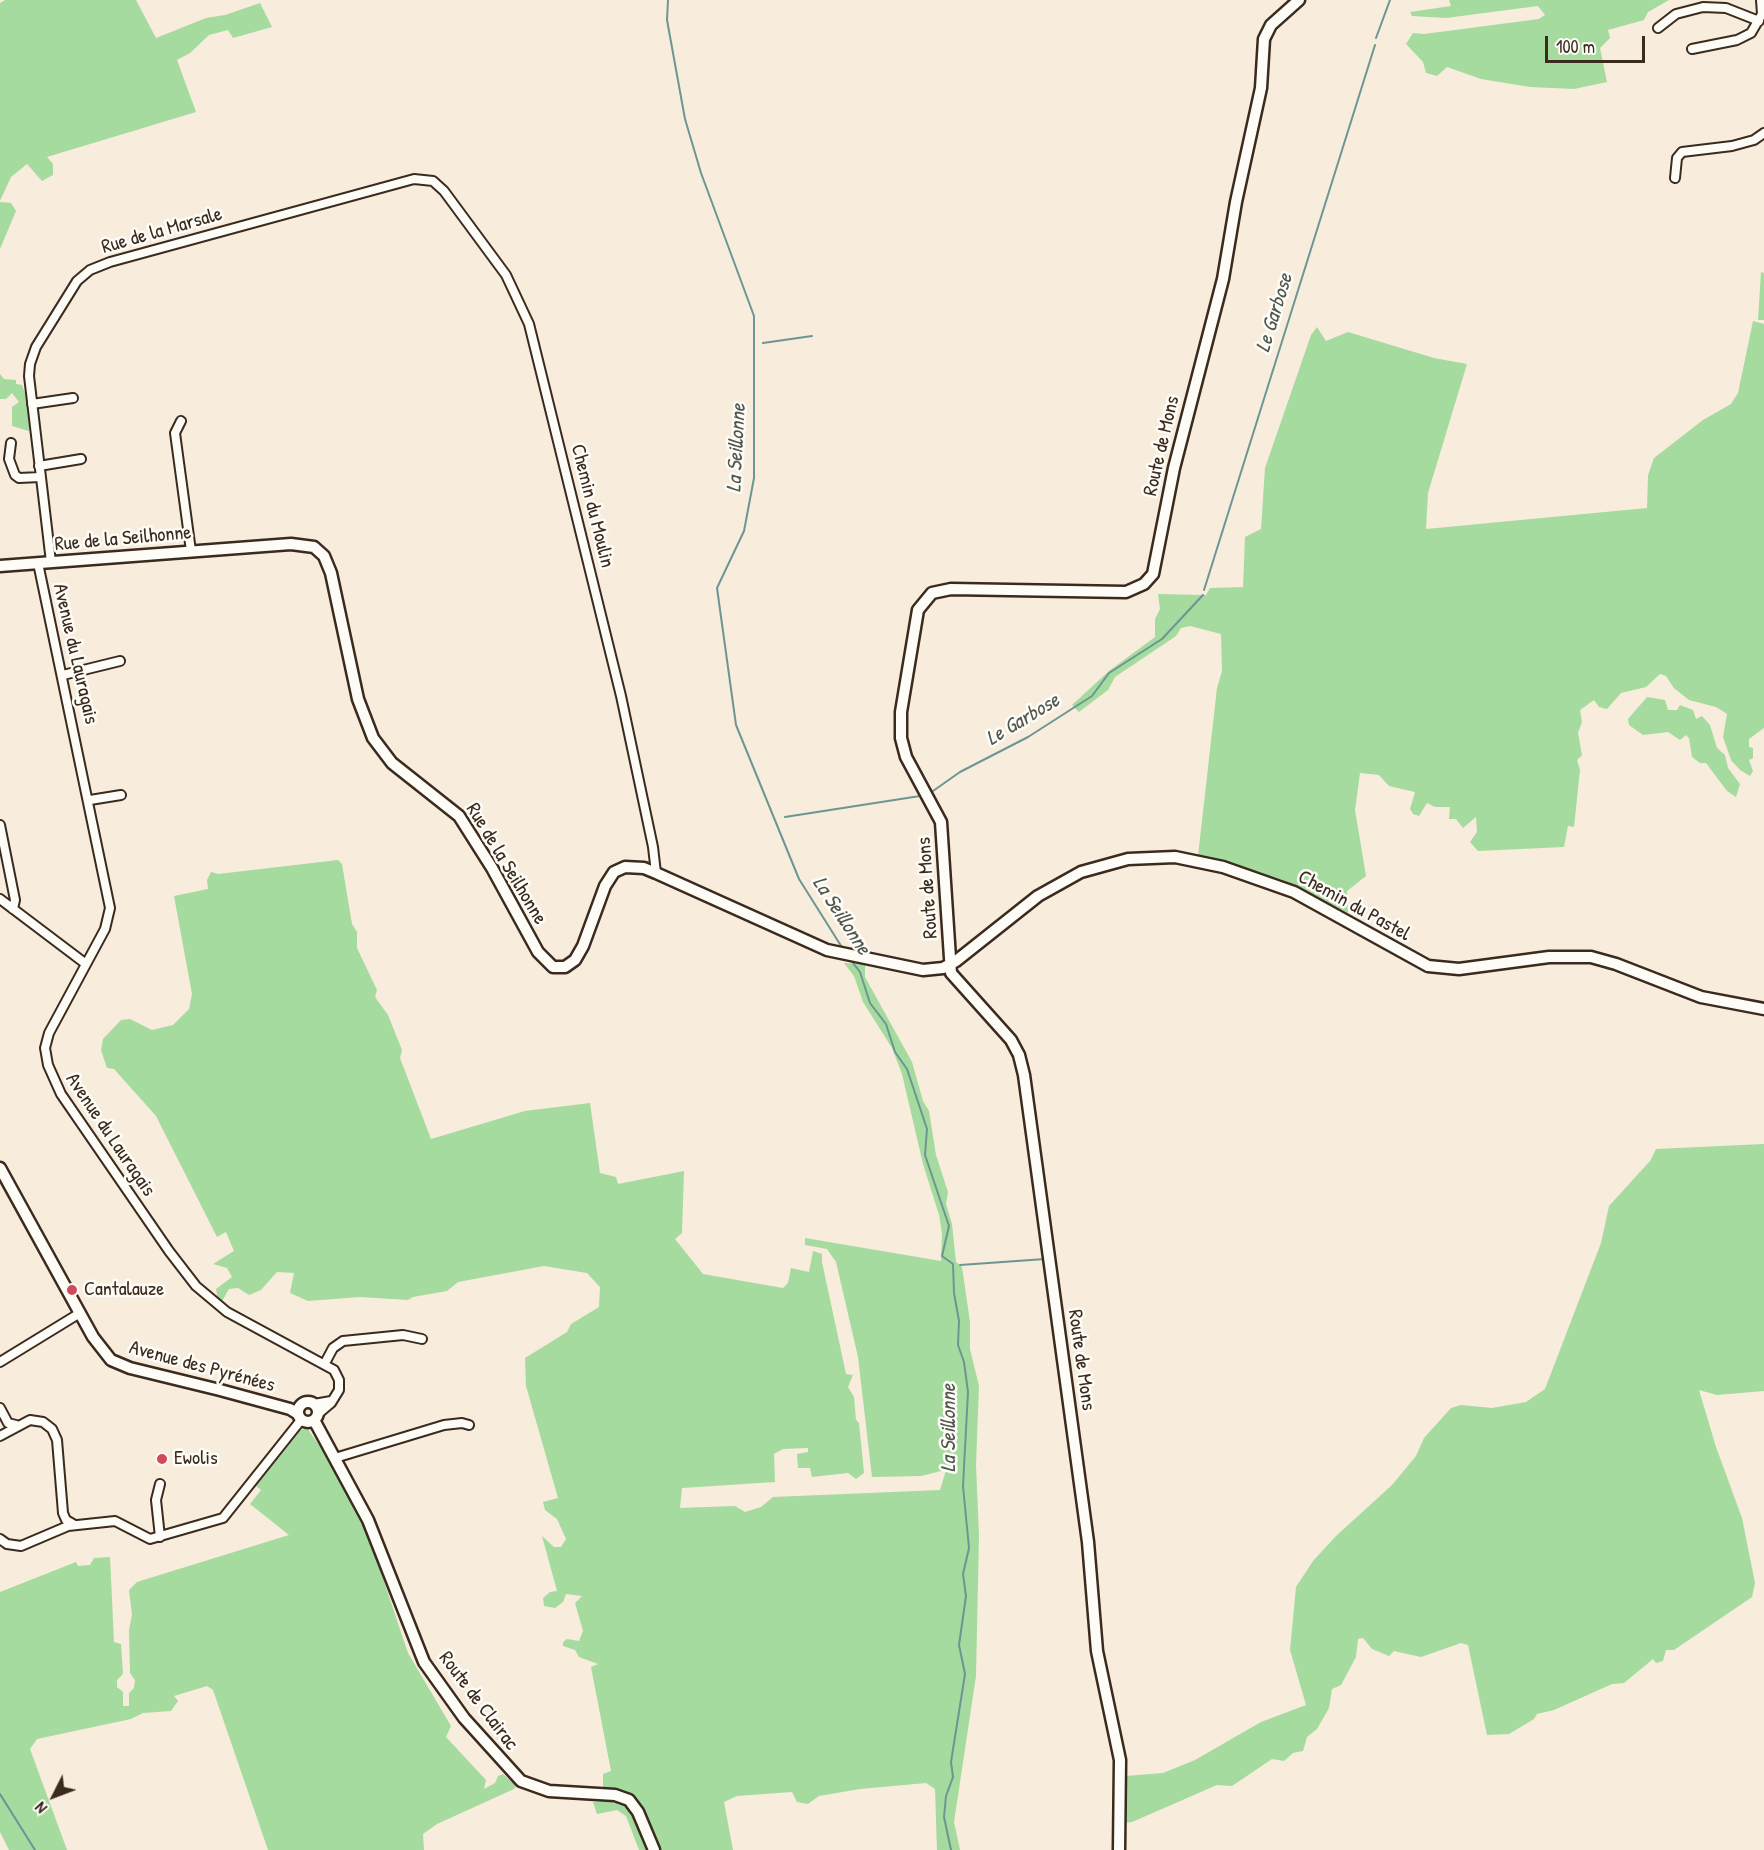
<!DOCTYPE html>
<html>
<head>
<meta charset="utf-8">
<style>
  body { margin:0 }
  #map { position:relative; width:1764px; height:1850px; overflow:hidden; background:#f8ecdc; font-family:"Patrick Hand",sans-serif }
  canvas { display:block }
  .north { position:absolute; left:24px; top:1766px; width:60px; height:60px; -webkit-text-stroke:4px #fdfcf7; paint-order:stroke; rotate:228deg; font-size:16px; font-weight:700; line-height:24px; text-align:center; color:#3b2a1e }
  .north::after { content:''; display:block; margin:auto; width:21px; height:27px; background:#3b2a1e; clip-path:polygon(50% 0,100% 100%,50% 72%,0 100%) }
  .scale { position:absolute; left:1545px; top:36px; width:100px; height:27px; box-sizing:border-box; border:3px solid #3b2a1e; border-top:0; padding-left:8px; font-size:18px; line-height:21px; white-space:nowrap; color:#3b2a1e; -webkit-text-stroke:4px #fdfcf7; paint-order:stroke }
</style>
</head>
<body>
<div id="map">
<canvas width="1764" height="1850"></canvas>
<div class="north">N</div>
<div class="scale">100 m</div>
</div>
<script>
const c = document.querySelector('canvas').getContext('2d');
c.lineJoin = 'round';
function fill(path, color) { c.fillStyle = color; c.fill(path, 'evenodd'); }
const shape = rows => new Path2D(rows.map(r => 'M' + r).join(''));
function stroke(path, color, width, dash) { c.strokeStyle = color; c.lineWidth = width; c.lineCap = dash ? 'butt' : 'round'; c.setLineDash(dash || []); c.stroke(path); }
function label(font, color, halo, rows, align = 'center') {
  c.font = font + ' "Patrick Hand",sans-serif'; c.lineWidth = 5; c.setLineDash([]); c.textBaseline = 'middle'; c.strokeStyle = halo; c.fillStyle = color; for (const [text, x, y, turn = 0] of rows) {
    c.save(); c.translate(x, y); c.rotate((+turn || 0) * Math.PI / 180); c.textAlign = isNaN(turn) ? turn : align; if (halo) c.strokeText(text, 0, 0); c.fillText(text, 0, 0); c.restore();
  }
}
fill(shape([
  [5,0,136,0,156,38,206,18,225,15,260,3,272,27,233,38,228,30,209,35,190,53,177,60,196,112,47,157,53,164,53,175,42,181,27,164,11,177,0,201,0,3],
  [1449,0,1669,0,1648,12,1644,20,1608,30,1610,38,1600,48,1607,82,1574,89,1530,87,1481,79,1447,67,1437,76,1426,73,1423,62,1406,44,1413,33,1424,34,1539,19,1545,15,1538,6,1446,18,1412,16,1410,12,1451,6],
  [0,202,11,203,16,211,0,249],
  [1761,272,1764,273,1764,320,1758,320],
  [1753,321,1764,324,1764,728,1749,739,1749,747,1753,748,1753,758,1749,760,1753,771,1750,776,1740,770,1731,760,1723,737,1727,714,1716,707,1689,700,1674,688,1666,676,1660,674,1646,687,1621,693,1607,709,1599,707,1594,700,1580,710,1582,722,1578,733,1582,755,1577,760,1580,770,1574,827,1568,826,1564,847,1478,851,1470,842,1477,832,1476,817,1463,828,1456,819,1449,819,1450,807,1435,807,1427,803,1419,816,1413,814,1410,809,1415,792,1389,786,1379,775,1360,773,1355,810,1366,876,1347,891,1348,913,1280,879,1198,856,1217,688,1222,671,1221,634,1190,626,1181,628,1176,636,1115,677,1108,690,1079,712,1072,705,1109,671,1155,637,1155,619,1160,609,1158,594,1206,595,1210,588,1243,587,1245,537,1261,529,1265,468,1311,335,1317,327,1326,341,1348,332,1434,358,1467,364,1428,493,1426,529,1647,508,1648,475,1654,458,1703,420,1731,404,1738,393],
  [0,374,4,379,16,380,16,384,22,385,29,404,29,431,12,426,12,407,19,402,12,393,6,399,0,399],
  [1647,697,1665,700,1668,710,1677,710,1680,705,1693,710,1696,719,1702,716,1710,725,1717,748,1725,755,1728,768,1740,784,1736,797,1727,791,1706,763,1700,763,1692,757,1689,738,1686,735,1680,740,1668,732,1643,735,1629,725,1628,719],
  [338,860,342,864,352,924,357,932,357,948,377,990,375,997,388,1015,402,1050,400,1058,431,1139,525,1111,590,1103,600,1173,616,1177,618,1184,684,1171,682,1233,675,1239,703,1274,783,1288,788,1283,791,1268,809,1272,813,1251,822,1254,822,1262,846,1374,853,1375,848,1387,854,1397,856,1420,859,1423,864,1473,856,1479,848,1473,812,1477,810,1468,798,1468,797,1454,808,1452,808,1448,783,1449,774,1454,775,1482,682,1488,680,1508,735,1506,745,1512,761,1507,773,1497,940,1490,947,1467,941,1471,921,1476,872,1477,858,1357,836,1262,827,1249,805,1245,805,1238,941,1261,942,1233,939,1215,923,1164,902,1074,892,1048,863,1002,854,976,844,963,865,964,865,977,912,1062,923,1101,929,1111,936,1155,948,1192,946,1204,952,1224,956,1262,962,1267,970,1322,970,1349,979,1386,976,1465,979,1535,976,1676,954,1822,960,1850,937,1850,935,1789,926,1783,860,1789,819,1796,808,1804,797,1802,792,1792,737,1796,724,1802,733,1850,660,1850,647,1815,635,1798,620,1789,603,1789,603,1774,611,1771,591,1667,598,1664,579,1657,575,1650,563,1646,563,1642,567,1639,579,1641,583,1631,575,1603,582,1596,566,1594,563,1602,555,1608,544,1606,543,1598,550,1592,557,1591,542,1536,554,1547,561,1547,566,1539,557,1519,545,1510,543,1502,558,1498,526,1386,525,1358,567,1332,571,1324,599,1307,600,1287,587,1273,544,1266,458,1282,447,1291,413,1297,408,1300,360,1297,308,1301,290,1293,294,1273,277,1272,261,1290,249,1295,238,1288,229,1289,221,1303,218,1300,216,1289,232,1277,227,1268,213,1264,234,1251,226,1232,217,1237,156,1116,114,1069,107,1068,101,1050,103,1039,121,1020,130,1019,152,1030,173,1025,189,1009,192,994,174,896,208,889,207,880,211,872,218,874],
  [1764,1144,1764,1391,1717,1395,1699,1390,1716,1447,1742,1518,1755,1583,1752,1597,1674,1650,1666,1650,1663,1661,1656,1663,1653,1659,1624,1683,1612,1684,1554,1710,1537,1714,1534,1719,1509,1734,1487,1735,1468,1645,1461,1643,1421,1657,1394,1651,1389,1656,1372,1649,1363,1638,1358,1639,1356,1657,1341,1685,1332,1689,1329,1708,1317,1729,1307,1737,1303,1751,1293,1753,1284,1761,1272,1759,1232,1786,1217,1785,1132,1822,1123,1823,1125,1776,1163,1773,1195,1760,1261,1722,1306,1705,1290,1650,1296,1587,1313,1561,1336,1536,1392,1485,1416,1456,1424,1438,1451,1408,1461,1405,1492,1408,1526,1402,1545,1389,1601,1243,1609,1206,1650,1161,1656,1149],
  [307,1428,333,1465,367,1531,408,1653,451,1726,446,1737,486,1780,484,1789,495,1783,498,1776,503,1774,516,1786,514,1789,437,1824,423,1834,424,1850,268,1850,213,1690,207,1686,174,1696,178,1701,171,1711,143,1713,131,1719,37,1739,30,1749,67,1850,9,1850,0,1832,0,1592,76,1562,78,1566,90,1565,94,1558,110,1557,114,1642,121,1644,123,1674,117,1680,117,1687,123,1692,123,1706,129,1706,129,1693,134,1688,135,1680,130,1673,129,1630,132,1615,129,1590,137,1582,289,1535,250,1504,261,1490,256,1486,301,1430],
  [617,1801,627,1804,635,1814,648,1850,639,1850,626,1816,617,1810,597,1814,593,1802]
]), '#a5db9e');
stroke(shape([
  [668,0,667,20,685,119,701,173,754,316,754,478,744,531,717,588,736,725,799,879,843,949],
  [1376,38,1390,0],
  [763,343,812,336],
  [1204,590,1375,45],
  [933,791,960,772,1028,737,1092,696,1109,673,1162,639,1203,595],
  [785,817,920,796],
  [850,959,860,972,870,1003,886,1024,895,1052,907,1069,927,1129,925,1155,949,1226,942,1256,953,1264,954,1293,959,1321,958,1345,964,1362,968,1392,963,1486,969,1548,963,1574,966,1596,959,1645,965,1674,951,1762,953,1777,946,1796,944,1817,951,1850],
  [960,1265,1045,1259],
  [0,1794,35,1850]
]), '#6c9694', 2);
const street = shape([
  [1658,28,1676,14,1703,7,1726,8,1759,21],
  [1692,49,1737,40,1751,33,1762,14,1761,0],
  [1675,178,1677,158,1682,152,1732,146,1754,140,1764,133],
  [32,404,73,398],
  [181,421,175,433,191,551],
  [11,443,9,459,15,475,19,478,40,477],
  [39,466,81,459],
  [51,562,29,376,30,364,36,347,77,281,90,270,110,262,414,179,433,181,444,191,506,275,529,324,621,696,653,847,656,873],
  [38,563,110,908,105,929,49,1033,45,1048,48,1065,61,1094,169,1251,196,1286,227,1312,334,1370,339,1380,339,1390,331,1403,318,1414],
  [63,675,120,661],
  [90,800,121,795],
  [0,825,15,900,13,909],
  [0,899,86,964],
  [0,1362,80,1313],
  [325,1363,333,1348,343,1341,403,1335,422,1339],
  [314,1404,331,1401],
  [0,1408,8,1423,16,1425],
  [0,1436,30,1420,43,1422,52,1429,57,1440,63,1513,66,1520,73,1524],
  [335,1458,444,1425,462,1423,469,1425],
  [160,1537,156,1500,160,1484],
  [0,1539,7,1544,21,1546,68,1526,115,1521,150,1539,223,1518,301,1420]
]);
const secondary = shape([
  [0,566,291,544,314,547,324,556,331,573,358,699,373,738,392,763,459,816,492,868,538,952,553,967,565,967,575,960,583,946,605,886,614,872,625,867,644,868,656,873,827,950,923,970,943,968,956,961,1038,896,1081,872,1128,859,1175,857,1223,867,1294,892,1428,966,1459,969,1549,957,1591,957,1616,964,1701,997,1764,1009],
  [0,1168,93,1337,111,1360,130,1368,220,1390,290,1409,298,1414],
  '298 1412a10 10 0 1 1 20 0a10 10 0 1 1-20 0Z',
  [314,1420,368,1520,424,1662,464,1718,521,1781,549,1791,615,1795,629,1800,638,1812,654,1850],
  [1119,1850,1120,1760,1097,1651,1088,1542,1024,1075,1019,1055,1011,1040,951,973,941,822,906,757,901,738,901,712,918,610,932,593,951,589,1126,592,1144,584,1153,574,1174,468,1223,279,1236,202,1261,88,1264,39,1271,25,1299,0]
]);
stroke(street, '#3b2a1e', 12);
stroke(secondary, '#3b2a1e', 15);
stroke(street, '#fdfcf7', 8);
stroke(secondary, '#fdfcf7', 10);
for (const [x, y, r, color] of [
  [72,1290,6,"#d1495b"],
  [162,1459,6,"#d1495b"]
]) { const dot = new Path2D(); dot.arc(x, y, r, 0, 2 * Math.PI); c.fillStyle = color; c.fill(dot); stroke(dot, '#fdfcf7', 2); }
label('20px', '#3b2a1e', '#fdfcf7', [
  ["Rue de la Marsale",162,231,-16],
  ["Route de Mons",1162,446,-77],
  ["Chemin du Moulin",592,506,76],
  ["Rue de la Seilhonne",123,539,-5],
  ["Avenue du Lauragais",75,654,77],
  ["Rue de la Seilhonne",506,864,59],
  ["Route de Mons",928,888,-94],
  ["Chemin du Pastel",1354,906,29],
  ["Avenue du Lauragais",110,1135,56],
  ["Route de Mons",1081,1360,82],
  ["Avenue des Pyrénées",202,1367,15],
  ["Route de Clairac",478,1701,53]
]);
label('20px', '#3b2a1e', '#fdfcf7', [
  ["Cantalauze",84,1290],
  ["Ewolis",174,1459]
], 'left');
label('italic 21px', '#50574f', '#fdfcf7', [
  ["Le Garbose",1275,313,-73],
  ["La Seillonne",737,448,-87],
  ["Le Garbose",1023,720,-31],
  ["La Seillonne",841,916,57],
  ["La Seillonne",949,1428,-90]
]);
</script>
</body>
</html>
